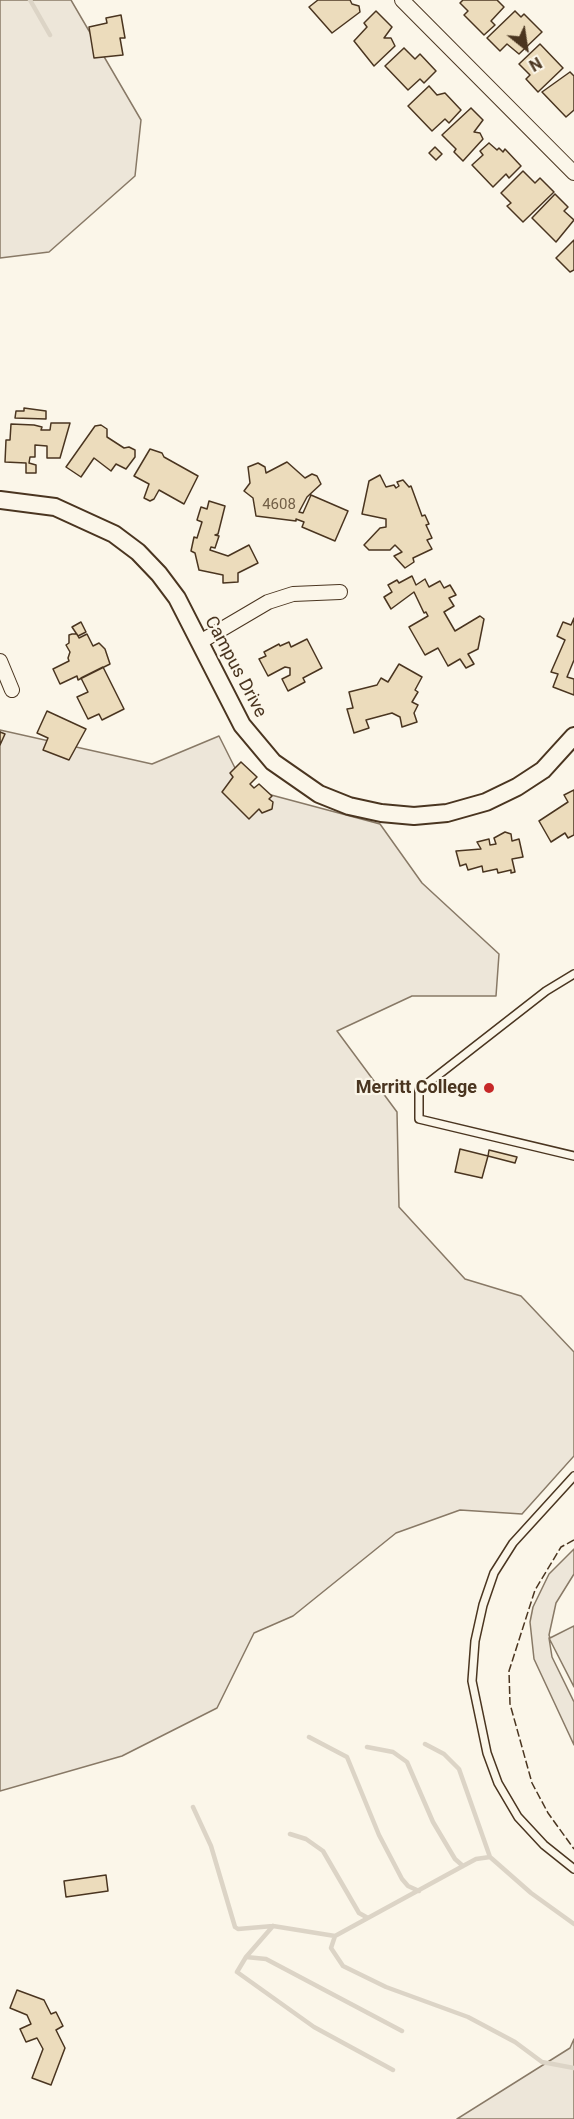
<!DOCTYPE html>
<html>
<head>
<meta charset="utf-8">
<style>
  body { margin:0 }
  #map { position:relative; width:574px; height:2119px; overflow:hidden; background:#fbf6e9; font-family:Roboto,sans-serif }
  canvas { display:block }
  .north { position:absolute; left:496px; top:18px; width:60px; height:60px; -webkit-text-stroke:4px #fbf6e9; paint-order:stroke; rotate:150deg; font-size:16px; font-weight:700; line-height:24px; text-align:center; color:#4a3520 }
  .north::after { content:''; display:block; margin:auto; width:21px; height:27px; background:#4a3520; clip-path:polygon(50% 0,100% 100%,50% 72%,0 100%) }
</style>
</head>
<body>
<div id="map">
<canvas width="574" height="2119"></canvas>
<div class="north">N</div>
</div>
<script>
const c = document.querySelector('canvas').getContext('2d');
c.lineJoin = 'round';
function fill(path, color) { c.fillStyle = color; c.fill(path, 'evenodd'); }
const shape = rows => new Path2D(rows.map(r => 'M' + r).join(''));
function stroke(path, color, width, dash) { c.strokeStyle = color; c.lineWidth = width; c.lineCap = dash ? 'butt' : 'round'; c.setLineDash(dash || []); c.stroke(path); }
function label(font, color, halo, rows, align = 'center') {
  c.font = font + ' Roboto,sans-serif'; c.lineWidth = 4.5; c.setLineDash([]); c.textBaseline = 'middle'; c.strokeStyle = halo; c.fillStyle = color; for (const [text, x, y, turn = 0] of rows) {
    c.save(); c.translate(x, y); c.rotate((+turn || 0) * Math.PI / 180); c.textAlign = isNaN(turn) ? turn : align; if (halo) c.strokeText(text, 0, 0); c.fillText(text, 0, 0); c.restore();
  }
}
const green = shape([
  [0,0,71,0,141,120,135,176,49,252,0,258,0,0],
  [0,730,152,764,219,736,245,788,380,824,422,883,499,954,496,996,412,996,337,1031,397,1112,399,1207,465,1279,521,1296,574,1352,574,1456,522,1514,460,1510,396,1533,293,1616,254,1633,217,1708,122,1756,0,1791,0,730],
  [574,1549,574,1574,556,1603,549,1635,550,1638,574,1626,574,1687,549,1638,552,1657,574,1702,574,1745,534,1659,530,1622,533,1607,549,1574,574,1549],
  [574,2039,574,2119,457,2119,570,2048,574,2039]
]);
fill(green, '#ede6d9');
stroke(green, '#887966', 1.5);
stroke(shape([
  [30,0,50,35],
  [309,1737,347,1757,379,1835,402,1879,408,1886,419,1891],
  [425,1744,444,1754,459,1769,490,1857],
  [367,1747,393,1752,407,1762,433,1822,455,1859,463,1866],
  [193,1807,211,1846,235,1927,238,1929,273,1926,335,1936,463,1866,476,1859,490,1857,531,1893,574,1924],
  [290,1834,306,1839,323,1851,359,1913,368,1918],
  [273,1926,246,1957,237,1972,314,2027,393,2070],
  [335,1936,331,1948,343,1966,386,1987,468,2017,515,2042,542,2062,574,2068],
  [246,1957,266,1959,402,2031]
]), '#dcd4c6', 4.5);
const building = shape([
  [318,0,350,0,352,4,359,6,360,12,332,33,309,7,318,0],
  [463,0,497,0,504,7,491,21,495,25,484,35,464,15,468,11,460,3,463,0],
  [376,11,392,27,384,38,391,38,395,46,374,66,354,41,367,27,364,23,376,11],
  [515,11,521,17,524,14,542,32,519,54,507,44,500,51,487,38,515,11],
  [121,15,125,38,120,38,123,55,94,58,89,27,107,23,106,18,121,15],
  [540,44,563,68,538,92,526,79,530,75,519,64,540,44],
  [404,48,415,59,420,54,436,71,424,83,420,79,408,90,385,66,404,48],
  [570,72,574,76,574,110,566,117,542,92,570,72],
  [429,86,437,95,445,93,461,110,449,123,445,119,432,131,408,106,429,86],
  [471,108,483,120,474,132,480,133,483,139,463,161,454,152,456,149,442,135,471,108],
  [489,143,497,150,499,148,503,152,505,149,521,166,509,178,506,174,493,187,472,165,483,155,480,151,489,143],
  [435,147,442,154,436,160,429,153,435,147],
  [523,171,535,183,540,178,554,192,523,222,507,206,511,203,501,193,523,171],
  [555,194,568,207,564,211,574,220,556,242,532,218,555,194],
  [574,240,574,270,570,272,556,258,574,240],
  [24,408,46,411,46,419,15,418,16,411,24,411,24,408],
  [51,423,70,423,60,458,47,458,47,446,35,445,35,457,30,457,29,463,36,465,36,473,26,473,26,463,5,462,6,440,10,440,11,424,34,425,42,427,41,430,50,430,51,423],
  [101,425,107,429,107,437,124,448,129,447,135,450,135,457,126,469,116,464,111,471,94,458,81,477,66,467,95,426,101,425],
  [150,449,162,453,164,457,198,476,184,504,159,490,154,499,150,501,144,498,149,484,134,476,150,449],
  [287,462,305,478,312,474,317,476,321,484,307,497,299,512,303,513,311,495,348,511,335,541,302,527,304,522,296,519,296,521,256,516,253,498,244,491,250,483,248,467,258,463,265,467,266,473,287,462],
  [380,475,386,487,394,485,396,488,399,486,397,482,403,480,409,487,411,486,422,516,425,515,429,524,426,525,432,538,427,540,432,549,413,558,414,562,405,568,394,556,402,552,395,545,390,550,369,550,364,545,380,528,386,527,386,519,362,514,369,481,380,475],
  [209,501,225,506,218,534,215,535,219,536,215,548,211,547,210,550,228,556,249,545,258,563,238,573,238,582,223,583,223,575,199,570,195,553,191,551,194,537,197,538,202,522,197,520,201,507,207,509,209,501],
  [412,576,416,585,425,579,429,587,440,581,444,588,450,585,456,595,449,598,454,606,444,612,455,631,480,616,484,619,478,649,468,654,474,664,466,668,460,659,448,666,438,648,425,655,409,627,428,616,426,612,424,613,414,592,391,609,384,597,392,592,388,585,397,580,399,583,412,576],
  [574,618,574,660,567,677,574,679,574,695,553,687,558,674,551,672,565,640,557,636,563,622,571,625,574,618],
  [81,622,86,632,78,636,72,627,81,622],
  [72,634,77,634,79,638,87,634,93,646,99,643,105,649,110,664,78,680,77,676,60,684,53,669,69,661,68,658,70,652,66,645,69,643,69,635,72,634],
  [307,639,322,668,303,678,305,682,288,691,282,679,290,675,290,668,285,667,268,676,259,659,266,656,264,652,279,644,280,646,289,642,291,647,307,639],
  [399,664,422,677,415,690,418,692,412,702,418,705,414,713,417,722,402,727,400,717,392,713,366,720,369,728,354,733,347,709,353,708,349,692,377,685,381,678,388,682,399,664],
  [103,667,124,709,102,720,99,714,88,719,77,697,88,692,81,678,103,667],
  [47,711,86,729,69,760,43,750,48,738,37,733,47,711],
  [0,732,5,734,0,745,0,732],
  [241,762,257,777,250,784,254,788,259,784,272,796,269,799,273,802,272,809,262,813,259,809,249,819,222,792,233,777,230,773,241,762],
  [574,790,574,835,568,838,565,833,551,842,539,821,568,802,564,795,574,790],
  [505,832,511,834,512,841,519,839,523,857,512,859,515,872,511,873,511,870,498,873,497,869,483,872,482,866,468,870,466,864,460,866,456,851,481,849,477,842,489,839,490,845,496,844,494,838,505,832],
  [460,1149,488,1156,482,1178,455,1172,460,1149],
  [489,1150,517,1157,515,1163,488,1156,489,1150],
  [106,1875,108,1891,66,1897,64,1881,106,1875],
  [17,1990,44,2000,51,2014,56,2012,63,2026,56,2030,65,2048,51,2085,32,2078,43,2049,37,2038,26,2042,20,2029,31,2024,27,2015,10,2008,17,1990]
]);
fill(building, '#ecdcbc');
stroke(building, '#4a3520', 1.5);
const service = shape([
  [574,974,546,991,419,1090,419,1119,574,1156],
  [574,1476,513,1543,494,1573,483,1605,475,1641,472,1681,487,1753,498,1783,518,1817,544,1845,574,1869]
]);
const minor = shape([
  [402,0,574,173],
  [200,642,268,602,293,594,340,592],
  [0,661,12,690]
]);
const tertiary = shape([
  [0,500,55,507,114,534,138,552,159,574,177,598,242,725,273,762,319,794,349,806,381,813,414,816,447,813,486,802,517,787,543,770,574,736]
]);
stroke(service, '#4a3520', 10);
stroke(minor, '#4a3520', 16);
stroke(tertiary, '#4a3520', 20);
stroke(service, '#fbf6e9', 7);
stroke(minor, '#fbf6e9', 14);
stroke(tertiary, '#fbf6e9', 16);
stroke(shape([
  [574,1540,561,1547,535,1590,509,1671,510,1704,532,1783,548,1813,574,1849]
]), '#4a3520', 1.5, [8, 3]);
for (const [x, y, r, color] of [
  [489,1088,6,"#c62828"]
]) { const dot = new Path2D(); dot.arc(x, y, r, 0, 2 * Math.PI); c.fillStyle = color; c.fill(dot); stroke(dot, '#fbf6e9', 2); }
label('15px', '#725f47', null, [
  ["4608",279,505]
]);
label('18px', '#4a3520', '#fbf6e9', [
  ["Campus Drive",235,667,62]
]);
label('bold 18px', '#4a3520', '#fbf6e9', [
  ["Merritt College",477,1088]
], 'right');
</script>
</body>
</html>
